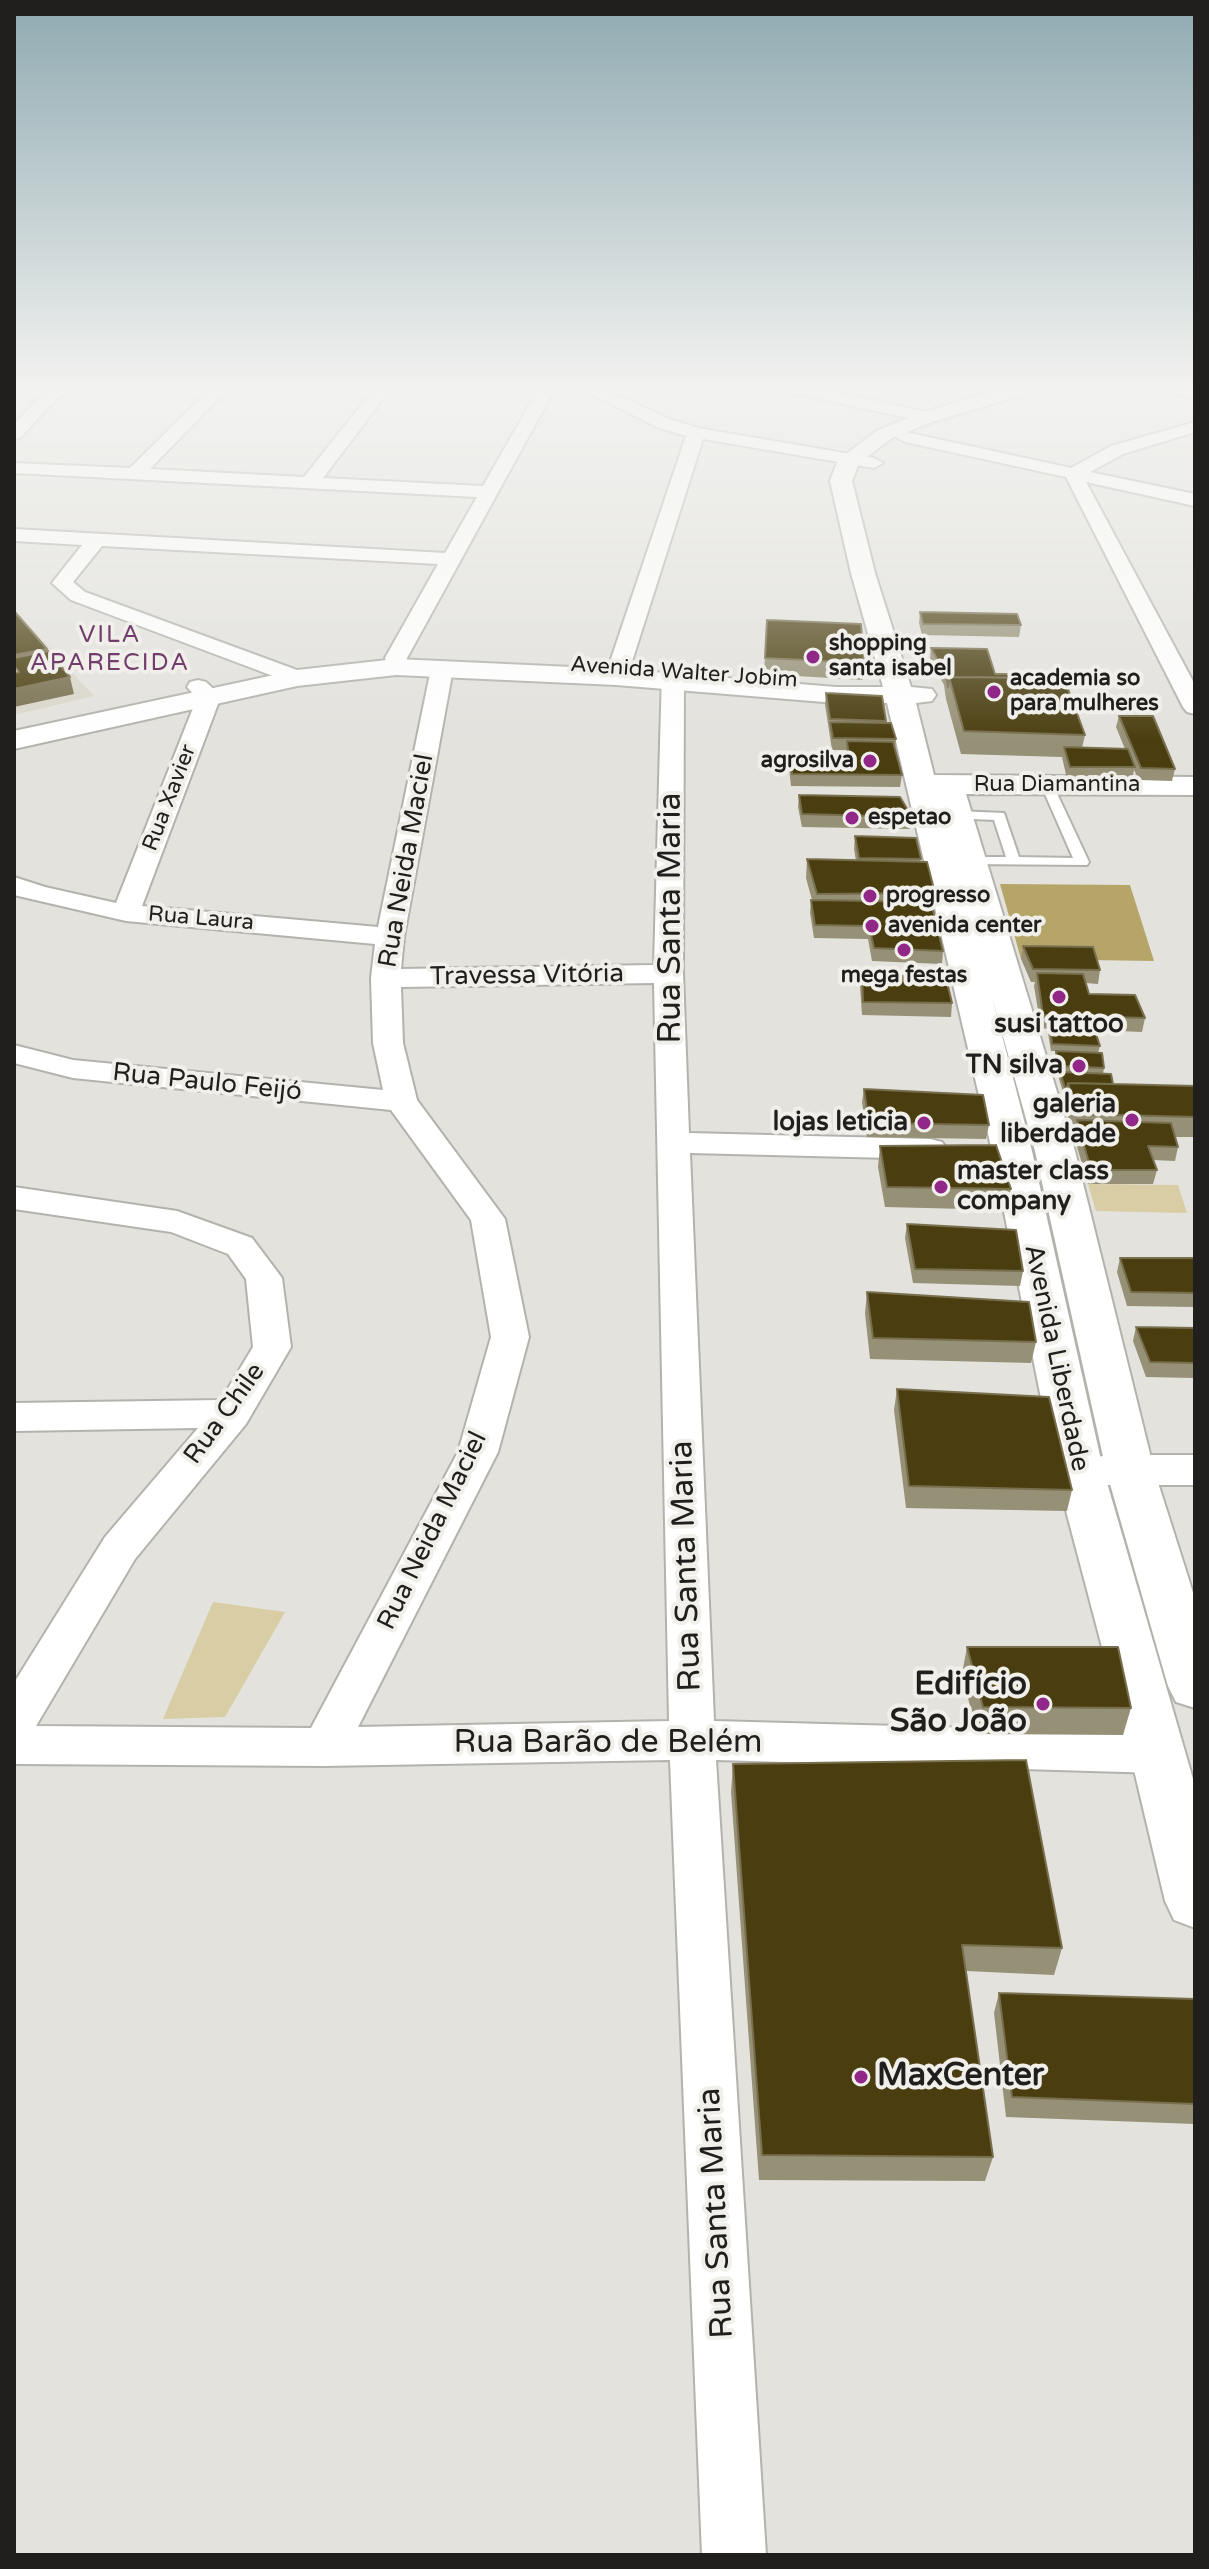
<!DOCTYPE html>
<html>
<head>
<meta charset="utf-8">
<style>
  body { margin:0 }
  #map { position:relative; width:1209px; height:2569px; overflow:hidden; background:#e3e2dd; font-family:"Varela Round",sans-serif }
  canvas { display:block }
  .frame { position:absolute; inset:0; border:16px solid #201f1e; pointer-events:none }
</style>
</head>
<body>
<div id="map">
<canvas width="1209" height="2569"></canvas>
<div class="frame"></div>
</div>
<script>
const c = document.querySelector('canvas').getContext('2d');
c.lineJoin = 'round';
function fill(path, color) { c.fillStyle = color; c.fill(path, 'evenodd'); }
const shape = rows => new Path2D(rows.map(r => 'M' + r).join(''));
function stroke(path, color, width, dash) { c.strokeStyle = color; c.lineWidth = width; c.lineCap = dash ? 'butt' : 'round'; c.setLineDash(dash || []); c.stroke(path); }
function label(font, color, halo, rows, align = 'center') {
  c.font = font + ' "Varela Round",sans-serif'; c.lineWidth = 8; c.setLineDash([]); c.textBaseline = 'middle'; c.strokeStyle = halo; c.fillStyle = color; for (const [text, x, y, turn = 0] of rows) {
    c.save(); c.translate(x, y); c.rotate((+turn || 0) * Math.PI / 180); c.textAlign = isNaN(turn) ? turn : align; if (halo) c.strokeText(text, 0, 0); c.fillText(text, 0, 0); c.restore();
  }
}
fill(shape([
  [14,609,94,696,14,715]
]), '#d9d6ca');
fill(shape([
  [1088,1184,1178,1185,1187,1213,1096,1211],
  [213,1602,285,1612,225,1717,163,1719]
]), '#d8cda4');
fill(shape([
  [1000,884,1130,885,1154,961,1021,959]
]), '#b6a569');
const lane = shape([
  [1043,782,1053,785,1089,862,1087,865,965,864,965,858,970,857,1006,857,994,820,952,818,951,815,957,811,1004,813,1019,857,1073,858,1041,785,1043,782]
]);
const street = shape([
  [70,383,94,383,59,396,20,438,14,439,14,424,47,390,70,383],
  [216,383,233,383,150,469,304,477,379,383,395,383,323,478,483,486,542,383,558,383,407,658,404,672,388,672,385,658,438,564,102,546,73,582,85,592,305,673,308,678,305,683,297,685,71,600,52,583,82,545,14,541,14,529,445,553,477,497,14,473,14,463,130,468,216,383],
  [570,383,591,383,669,419,698,428,874,458,883,463,874,468,703,439,627,677,624,682,616,684,608,682,605,677,686,436,657,427,570,383],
  [760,383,790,383,928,412,936,417,928,422,768,388,760,383],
  [1041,383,1070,383,1072,386,1064,391,1043,386,1041,383],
  [1146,383,1172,383,1195,389,1195,399,1148,386,1146,383],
  [1195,422,1195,432,1123,454,1090,472,1195,494,1195,506,1086,482,1195,685,1195,714,1187,712,1183,707,1066,477,905,442,896,437,905,432,1071,468,1111,446,1195,422],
  [442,662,453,669,404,937,401,969,654,965,662,671,665,666,681,666,684,671,683,974,689,1133,930,1139,942,1142,947,1149,942,1156,930,1159,690,1153,714,1721,1158,1733,1174,1739,1181,1753,1174,1767,1158,1773,716,1760,766,2555,702,2555,670,1760,324,1766,14,1764,14,1683,105,1537,198,1428,14,1431,14,1403,221,1400,253,1347,246,1279,228,1254,171,1232,14,1209,14,1187,177,1211,252,1238,282,1278,291,1347,246,1424,135,1559,36,1726,311,1728,458,1452,491,1337,471,1220,391,1110,73,1078,14,1063,14,1045,73,1060,383,1090,373,1043,371,978,375,944,126,921,14,895,14,877,45,887,116,903,197,698,187,687,190,682,198,680,206,682,221,696,142,906,378,927,431,669,442,662],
  [654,983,669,1721,358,1727,498,1452,529,1337,505,1219,417,1100,403,1043,401,987,654,983],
  [1105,1455,1195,1455,1195,1485,1105,1485,1091,1480,1085,1470,1091,1460,1105,1455]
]);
const secondary = shape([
  [1022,383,1053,383,1050,387,935,421,892,438,859,463,852,481,875,573,911,687,932,689,936,695,932,701,916,703,934,775,1195,777,1195,795,966,794,1075,1151,1154,1470,1195,1599,1195,1708,1176,1702,1168,1686,1106,1470,1035,1151,992,997,1032,1151,1103,1469,1195,1786,1195,1928,1174,1920,1165,1901,1130,1753,1055,1469,992,1151,887,703,836,703,616,685,396,675,297,686,14,749,14,731,297,670,396,659,616,669,836,687,883,687,851,573,830,481,838,460,878,430,921,413,1022,383]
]);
stroke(lane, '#b3b2ad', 4);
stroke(street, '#b3b2ad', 4);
stroke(secondary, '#b3b2ad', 4);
fill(lane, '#fff');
fill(street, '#fff');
fill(secondary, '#fff');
fill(shape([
  [920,612,1021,625,1019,637,922,635,919,623],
  [767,620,864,663,863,680,764,674],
  [931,648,995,674,1044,678,1085,735,1082,748,1125,749,1116,727,1119,716,1175,769,1172,781,1139,780,1134,770,1132,780,1067,779,1062,757,961,754,946,699,944,685,930,659],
  [826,693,886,721,886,723,896,739,895,750,902,775,900,787,791,786,789,768,790,756,846,757,846,750,832,750,825,705],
  [799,795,912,817,910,829,802,827,798,807],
  [855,836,921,859,920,862,935,893,933,910,943,951,942,964,872,961,868,939,814,938,810,913,811,900,812,900,806,878,807,859,856,861,854,849],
  [1023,946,1100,970,1098,984,1086,983,1089,994,1145,1018,1142,1032,1095,1030,1100,1046,1098,1053,1104,1068,1103,1074,1113,1084,1195,1086,1195,1137,1175,1137,1178,1147,1175,1161,1153,1160,1157,1170,1153,1184,1088,1184,1064,1103,1065,1098,1059,1079,1060,1073,1057,1073,1055,1058,1056,1051,1051,1051,1048,1033,1049,1029,1041,1028,1034,986,1035,982,1031,982,1021,959],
  [862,973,952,1003,951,1017,862,1015,860,986],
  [864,1089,989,1125,986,1139,867,1137,862,1102],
  [880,1146,1011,1189,1007,1210,885,1207,878,1167],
  [907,1224,1023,1271,1020,1286,913,1283,905,1238],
  [1120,1258,1195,1258,1195,1307,1127,1306,1117,1272],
  [867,1292,1036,1342,1031,1363,870,1359,865,1313],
  [1136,1327,1195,1328,1195,1378,1146,1377,1133,1341],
  [897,1389,1072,1490,1067,1511,906,1508,894,1410],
  [967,1647,1131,1708,1123,1735,977,1734,962,1674],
  [733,1764,1062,1948,1054,1975,966,1971,993,2157,985,2181,759,2180,731,1792],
  [999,1993,1195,1999,1195,2124,1006,2117,994,2013]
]), '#969076');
fill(shape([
  [47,649,51,665,14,665,14,655],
  [70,677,74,694,14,707,14,689]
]), '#786f4e');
const building = shape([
  [14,611,47,649,14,655,14,611],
  [920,612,1017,614,1021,625,923,624,920,612],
  [767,620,861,624,864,663,765,658,767,620],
  [931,648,987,649,995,674,1042,674,1044,678,949,677,948,687,946,674,931,648],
  [48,651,70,677,14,689,14,673,19,672,14,665,14,658,48,651],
  [949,677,1064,678,1085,735,964,731,949,677],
  [826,693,882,696,886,721,830,719,826,693],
  [1119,716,1153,716,1175,769,1141,768,1119,716],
  [830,722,891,723,896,739,833,738,830,722],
  [847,741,893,742,902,775,792,774,790,756,849,757,847,741],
  [1064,747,1128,749,1135,767,1070,767,1064,747],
  [799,795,900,797,912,817,802,814,799,795],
  [855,836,916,838,921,859,859,858,855,836],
  [807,859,927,862,935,893,817,894,807,859],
  [811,900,931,902,943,951,874,948,869,926,815,925,811,900],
  [1023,946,1093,947,1100,970,1033,969,1023,946],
  [862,973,946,978,952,1003,863,1002,862,973],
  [1037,973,1083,974,1089,994,1135,995,1145,1018,1043,1015,1037,973],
  [1050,1026,1094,1028,1100,1046,1052,1044,1050,1026],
  [1056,1051,1102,1053,1104,1068,1058,1066,1056,1051],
  [1060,1072,1111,1074,1113,1084,1068,1083,1066,1091,1060,1072],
  [1068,1083,1195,1086,1195,1117,1078,1114,1068,1083],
  [864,1089,983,1095,989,1125,869,1123,864,1089],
  [1077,1120,1171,1123,1178,1147,1148,1146,1157,1170,1091,1170,1077,1120],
  [996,1145,1011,1189,887,1187,880,1146,996,1145],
  [907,1224,1016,1230,1023,1271,915,1269,907,1224],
  [1120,1258,1195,1258,1195,1293,1131,1292,1120,1258],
  [867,1292,1029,1302,1036,1342,873,1338,867,1292],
  [1136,1327,1195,1328,1195,1363,1150,1362,1136,1327],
  [897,1389,1049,1397,1072,1490,909,1486,897,1389],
  [967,1647,1118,1647,1131,1708,983,1707,967,1647],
  [1026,1760,1062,1948,962,1945,993,2157,762,2155,733,1764,1026,1760],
  [999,1993,1195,1999,1195,2104,1012,2097,999,1993]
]);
fill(building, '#4a3e10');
stroke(building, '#786f4e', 2);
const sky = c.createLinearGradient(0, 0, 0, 742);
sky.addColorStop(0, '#8faab1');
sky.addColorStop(0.52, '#f2f2f0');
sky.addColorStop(1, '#f2f2f000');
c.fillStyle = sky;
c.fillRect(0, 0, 1209, 742);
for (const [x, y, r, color] of [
  [813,657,8,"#92278a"],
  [994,692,8,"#92278a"],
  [870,761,8,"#92278a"],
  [852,818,8,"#92278a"],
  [870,896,8,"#92278a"],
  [872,926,8,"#92278a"],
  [904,950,8,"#92278a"],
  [1059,997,8,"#92278a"],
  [1079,1066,8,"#92278a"],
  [1132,1120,8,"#92278a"],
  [924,1123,8,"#92278a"],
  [941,1187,8,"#92278a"],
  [1043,1704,8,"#92278a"],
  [861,2077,8,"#92278a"]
]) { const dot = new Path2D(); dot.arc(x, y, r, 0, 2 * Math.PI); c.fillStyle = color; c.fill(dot); stroke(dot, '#f0efea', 3); }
label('bold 22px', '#201f1e', '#f0efea', [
  ["shopping",829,644],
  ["santa isabel",829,669],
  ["academia so",1010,679],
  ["para mulheres",1010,704],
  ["agrosilva",854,761,"right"],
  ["espetao",868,818],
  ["progresso",886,896],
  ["avenida center",888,926],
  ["mega festas",904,976,"center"]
], 'left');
label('22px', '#201f1e', '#f0efea', [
  ["Avenida Walter Jobim",684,673,4],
  ["Rua Diamantina",1057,785],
  ["Rua Xavier",170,798,-69],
  ["Rua Laura",201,919,5]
]);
c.letterSpacing = '2px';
label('24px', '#723c6c', '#f0efea', [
  ["VILA",110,636],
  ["APARECIDA",110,664]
]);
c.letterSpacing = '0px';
label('26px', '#201f1e', '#f0efea', [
  ["Rua Neida Maciel",407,861,-80],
  ["Travessa Vitória",527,976,-1],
  ["Rua Paulo Feijó",207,1083,6],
  ["Avenida Liberdade",1056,1358,78],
  ["Rua Chile",225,1414,-54],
  ["Rua Neida Maciel",433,1531,-64]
]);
label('bold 26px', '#201f1e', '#f0efea', [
  ["susi tattoo",1059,1025,"center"],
  ["TN silva",1063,1066],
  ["galeria",1116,1105],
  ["liberdade",1116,1135],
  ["lojas leticia",908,1123],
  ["master class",957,1172,"left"],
  ["company",957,1202,"left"]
], 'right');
label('32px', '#201f1e', '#f0efea', [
  ["Rua Santa Maria",672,918,-90],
  ["Rua Santa Maria",687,1566,-92],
  ["Rua Barão de Belém",608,1744],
  ["Rua Santa Maria",717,2213,-93]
]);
label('bold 32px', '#201f1e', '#f0efea', [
  ["Edifício",1027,1686],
  ["São João",1027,1723],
  ["MaxCenter",877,2077,"left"]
], 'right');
</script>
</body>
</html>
